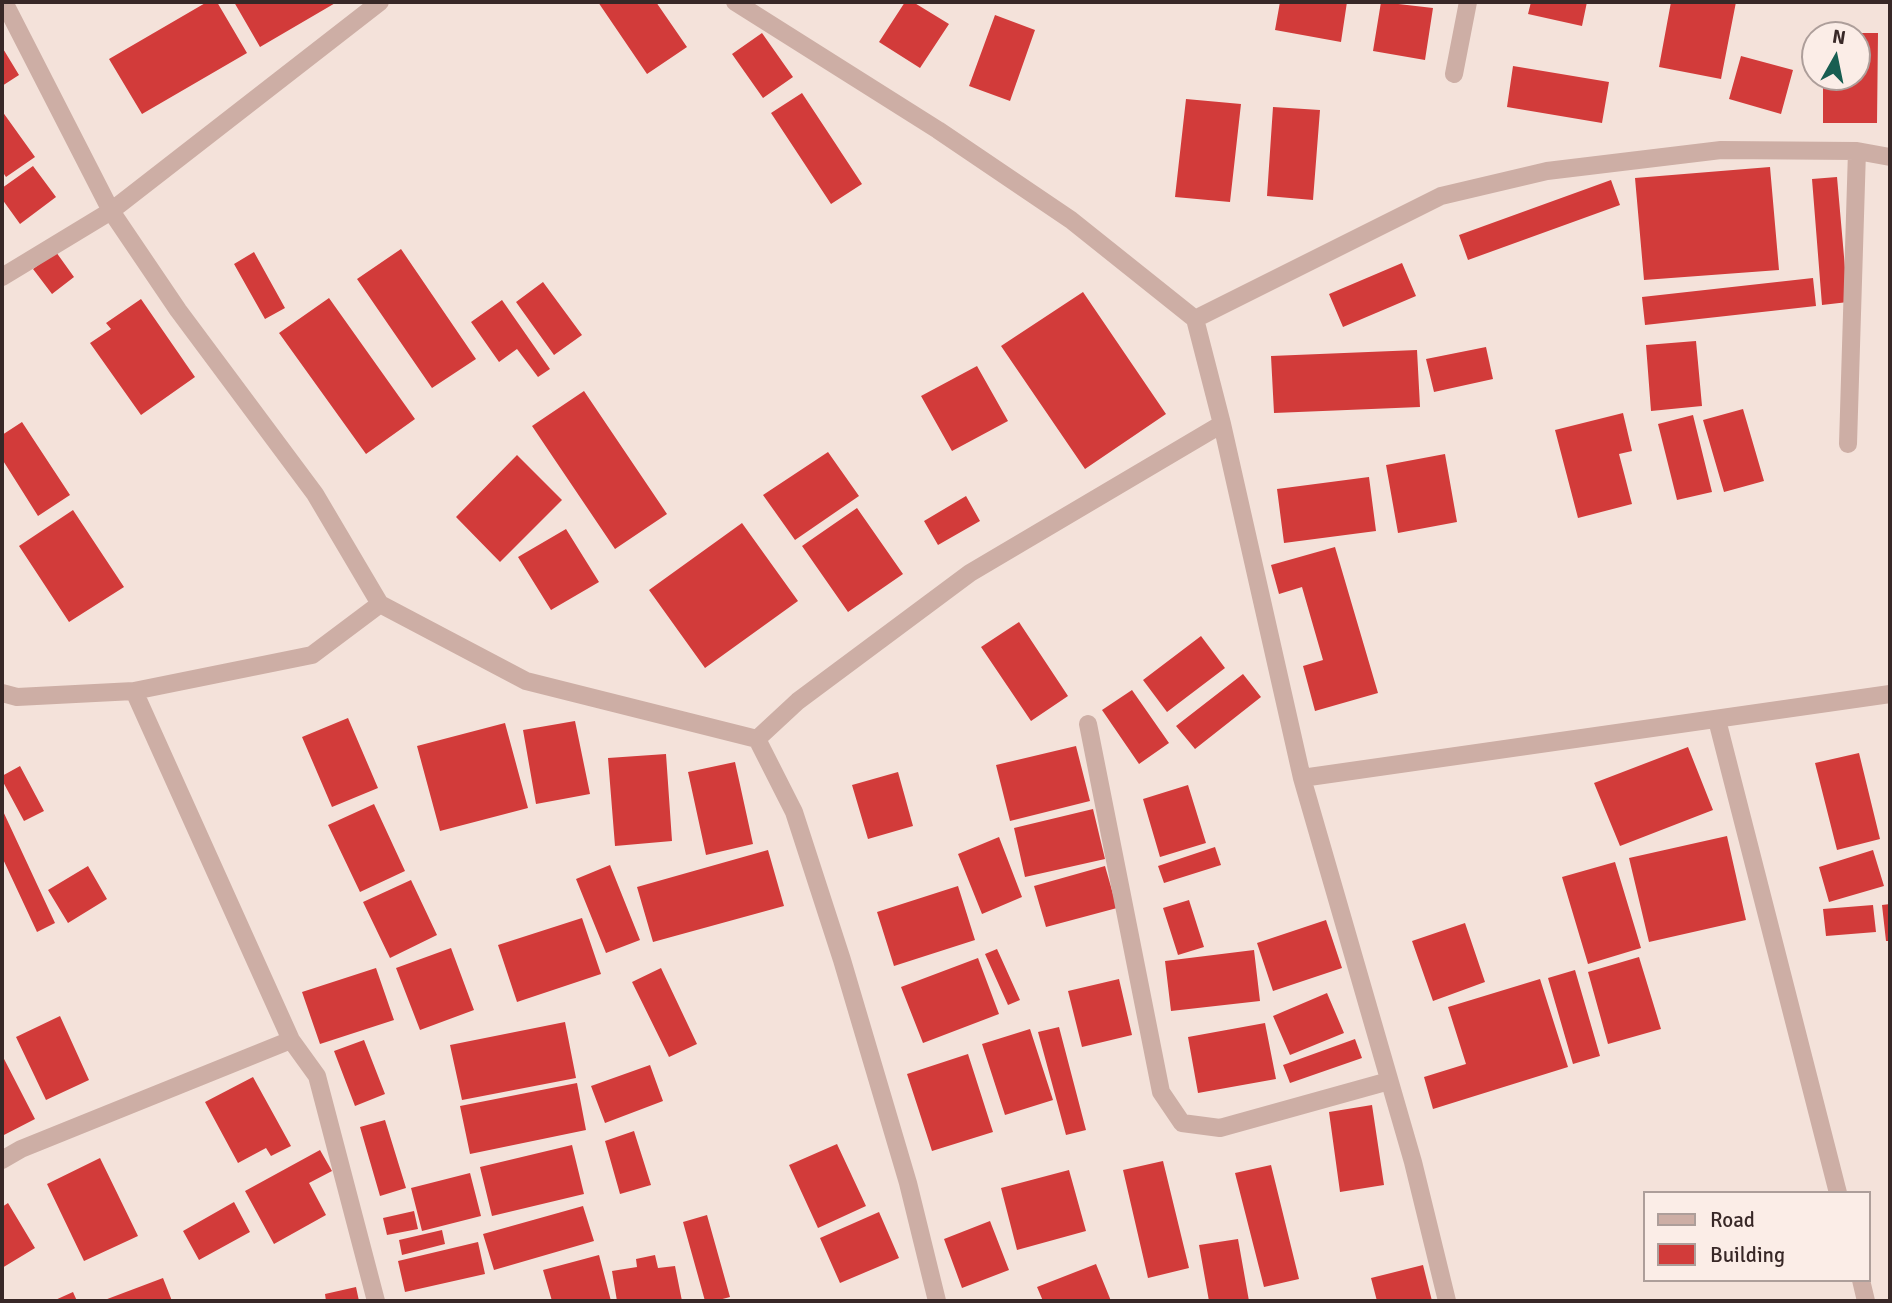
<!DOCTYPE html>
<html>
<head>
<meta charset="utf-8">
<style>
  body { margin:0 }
  #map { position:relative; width:1892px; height:1303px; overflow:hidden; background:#f4e2da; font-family:Signika,sans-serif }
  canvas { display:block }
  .frame { position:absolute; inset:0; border:4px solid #382827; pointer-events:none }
  .legend { position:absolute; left:1643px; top:1191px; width:228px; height:91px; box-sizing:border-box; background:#fbede7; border:2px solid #ad9e9a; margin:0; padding:9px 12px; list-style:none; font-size:21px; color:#382827 }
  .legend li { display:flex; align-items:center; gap:14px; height:35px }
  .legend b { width:35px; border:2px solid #ad9e9a }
  .north { position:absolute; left:1801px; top:21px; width:70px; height:70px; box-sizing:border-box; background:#fbede7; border:2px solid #ad9e9a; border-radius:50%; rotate:9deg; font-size:19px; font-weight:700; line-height:28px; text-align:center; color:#382827 }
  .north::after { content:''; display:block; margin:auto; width:24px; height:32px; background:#185e52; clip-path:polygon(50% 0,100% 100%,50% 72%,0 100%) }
</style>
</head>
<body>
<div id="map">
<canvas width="1892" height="1303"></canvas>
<div class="frame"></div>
<ul class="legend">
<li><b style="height:9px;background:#cdaea5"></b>Road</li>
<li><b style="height:19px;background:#d23b3a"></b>Building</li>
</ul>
<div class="north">N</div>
</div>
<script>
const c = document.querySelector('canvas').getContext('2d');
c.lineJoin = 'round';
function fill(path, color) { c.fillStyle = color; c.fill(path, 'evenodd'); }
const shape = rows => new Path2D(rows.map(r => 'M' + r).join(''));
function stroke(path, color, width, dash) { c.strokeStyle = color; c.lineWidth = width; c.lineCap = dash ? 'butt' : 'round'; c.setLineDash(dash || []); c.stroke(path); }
fill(shape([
  [207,2,217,2,247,53,142,114,109,59],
  [234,2,337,2,260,47],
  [598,2,656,2,687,47,647,74],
  [905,2,913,2,949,24,920,68,879,42],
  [1280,2,1347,2,1341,42,1275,30],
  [1381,2,1433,8,1425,60,1373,51],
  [1531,2,1587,2,1582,26,1528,14],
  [1671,2,1736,2,1721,79,1659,67],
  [995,15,1035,30,1010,101,969,86],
  [762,33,793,77,763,98,732,54],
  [1857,33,1878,33,1877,123,1823,123,1823,77,1857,77],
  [2,47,19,75,2,86],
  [1741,56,1793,70,1781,114,1729,99],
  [1513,66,1609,82,1602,123,1507,107],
  [802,93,862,184,831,204,771,113],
  [1186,99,1241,104,1230,202,1175,197],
  [1273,107,1320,110,1313,200,1267,196],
  [2,111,35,157,6,177,2,171],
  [33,166,56,197,20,224,2,199,2,188],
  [1770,167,1779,270,1644,280,1635,178],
  [1837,177,1848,302,1822,305,1812,179],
  [1611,180,1620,205,1468,260,1459,235],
  [401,249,476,359,432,388,357,279],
  [56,252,74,277,52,294,33,269],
  [254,252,285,308,265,319,234,264],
  [1402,263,1416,296,1343,327,1329,294],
  [1813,278,1816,306,1645,325,1642,297],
  [543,282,582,335,554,355,516,302],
  [1083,292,1166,414,1085,469,1001,346],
  [329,298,415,419,366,454,279,333],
  [141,299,195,377,141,415,90,343,111,329,106,323],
  [502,300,550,369,538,377,517,349,499,362,471,322],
  [1696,341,1702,406,1651,411,1646,345],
  [1486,347,1493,379,1434,392,1426,359],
  [1417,350,1420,407,1274,413,1271,356],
  [977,366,1008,421,952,451,921,396],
  [584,391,667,514,615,549,532,426],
  [1743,409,1764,481,1724,492,1703,420],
  [1623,413,1632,451,1619,454,1632,504,1578,518,1555,430],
  [1693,415,1712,492,1677,500,1658,424],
  [22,422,70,495,38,516,2,459,2,435],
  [828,452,859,496,795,540,763,495],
  [1445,454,1457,522,1398,533,1386,465],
  [517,455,562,500,500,562,456,517],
  [1369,477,1376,531,1284,543,1277,489],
  [966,496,980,521,938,545,924,521],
  [857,508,903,574,848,612,802,546],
  [73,510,124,587,69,622,19,546],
  [742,523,798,601,705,668,649,590],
  [566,529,599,582,551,610,518,557],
  [1335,547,1378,693,1315,711,1303,666,1323,660,1302,587,1279,594,1271,565],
  [1019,622,1068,696,1031,721,981,647],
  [1201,636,1225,668,1167,712,1143,680],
  [1243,674,1261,697,1195,749,1176,726],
  [1132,690,1169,743,1139,764,1102,710],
  [348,718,378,788,332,807,302,737],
  [575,721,590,794,536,804,523,730],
  [505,723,528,808,440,831,417,746],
  [1076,746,1090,801,1010,821,996,765],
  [1688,747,1713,810,1620,846,1594,783],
  [1859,753,1880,839,1837,850,1815,763],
  [666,754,672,841,615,846,608,758],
  [735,762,753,844,706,855,688,772],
  [20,766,44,811,24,821,2,780,2,776],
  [898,772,913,826,868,839,852,785],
  [1188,785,1206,843,1160,857,1143,799],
  [374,804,405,871,360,892,328,825],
  [2,809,55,923,37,932,2,857],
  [1093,809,1105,859,1025,877,1014,828],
  [1727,836,1746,920,1649,942,1629,858],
  [999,837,1022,897,982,914,958,854],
  [1215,847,1221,865,1164,883,1158,866],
  [768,850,784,906,653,942,637,887],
  [1873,850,1884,886,1829,902,1819,867],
  [1615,862,1641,948,1588,964,1562,877],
  [610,865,640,940,606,953,576,879],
  [88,866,107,899,68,923,48,890],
  [1105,866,1117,908,1046,927,1034,886],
  [411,880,437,935,390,958,363,902],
  [958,886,975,940,894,966,877,912],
  [1189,900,1204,947,1178,955,1163,908],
  [1890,904,1890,941,1886,941,1882,905],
  [1873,905,1876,932,1826,936,1823,909],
  [582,918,601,974,517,1002,498,945],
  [1326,920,1342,968,1273,991,1257,943],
  [1465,923,1485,982,1433,1001,1412,941],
  [451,948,474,1010,420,1030,396,968],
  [997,949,1020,1000,1008,1005,985,954],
  [1254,950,1260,1001,1171,1011,1165,961],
  [1639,957,1661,1029,1608,1044,1588,972],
  [978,958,999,1014,923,1043,901,987],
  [376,968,394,1020,320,1044,302,992],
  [661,968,697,1044,669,1057,632,982],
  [1575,970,1600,1056,1573,1064,1548,978],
  [1119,979,1132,1035,1082,1047,1068,991],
  [1540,979,1568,1067,1433,1109,1424,1077,1466,1064,1448,1007],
  [1327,993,1344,1033,1290,1055,1273,1016],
  [60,1016,89,1080,46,1100,16,1037],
  [565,1022,576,1078,462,1100,450,1045],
  [1265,1023,1276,1079,1198,1093,1188,1037],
  [1059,1027,1086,1130,1066,1135,1038,1032],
  [1030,1029,1053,1100,1005,1115,982,1044],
  [1355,1039,1362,1058,1290,1083,1283,1065],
  [364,1040,385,1094,355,1106,334,1051],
  [968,1054,993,1132,932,1151,907,1074],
  [2,1055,35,1119,2,1136],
  [650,1065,663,1101,605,1123,591,1086],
  [253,1077,291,1146,271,1156,266,1148,238,1163,205,1102],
  [577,1083,586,1130,470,1154,460,1106],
  [1372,1105,1384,1185,1340,1192,1329,1112],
  [385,1120,406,1188,380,1196,360,1127],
  [634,1131,651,1185,620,1194,605,1141],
  [837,1144,866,1206,818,1228,789,1165],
  [572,1145,584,1194,492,1216,480,1167],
  [320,1150,332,1171,309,1183,326,1215,274,1244,245,1191],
  [100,1158,138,1236,84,1261,47,1184],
  [1163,1161,1189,1268,1148,1278,1123,1170],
  [1271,1165,1299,1279,1264,1287,1235,1173],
  [1069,1170,1086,1231,1017,1250,1001,1188],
  [470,1173,481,1216,422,1231,411,1188],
  [234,1202,250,1232,199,1260,183,1231],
  [8,1203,35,1248,2,1268,2,1207],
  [583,1206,594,1241,494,1270,483,1234],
  [414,1211,418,1229,387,1235,383,1218],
  [879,1212,899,1258,840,1283,820,1238],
  [707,1215,730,1297,715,1301,705,1301,683,1222],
  [990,1221,1009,1270,962,1288,944,1239],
  [442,1230,445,1244,402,1255,399,1240],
  [1238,1239,1249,1301,1209,1301,1199,1245],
  [478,1242,485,1274,405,1292,398,1261],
  [599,1255,611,1301,552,1301,543,1270],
  [655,1255,658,1268,675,1266,682,1301,617,1301,612,1271,637,1267,636,1259],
  [1096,1264,1111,1301,1043,1301,1037,1287],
  [1423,1265,1432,1301,1377,1301,1371,1278],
  [163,1278,172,1301,102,1301],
  [356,1287,359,1301,326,1301,325,1294],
  [73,1292,77,1301,53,1301]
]), '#d23b3a');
stroke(shape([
  [4,2,111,211,178,310,315,494,380,604,526,681,757,739,794,812,842,960,908,1183,937,1301],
  [735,2,938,130,1071,220,1195,319,1222,424,1302,778,1413,1162,1447,1301],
  [1454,74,1468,2],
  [2,277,111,211,380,2],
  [1195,319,1441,196,1547,171,1721,150,1857,151,1890,157],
  [1848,444,1857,151],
  [2,693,17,697,134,691],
  [1717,720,1838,1193],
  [1088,724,1161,1092,1182,1123,1220,1128,1389,1081],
  [757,739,798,701,970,573,1222,424],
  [1302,778,1890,694],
  [2,1160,21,1149,291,1040],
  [1861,1280,1866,1301],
  [376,1301,317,1076,291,1040,134,691,312,655,380,604]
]), '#cdaea5', 18);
</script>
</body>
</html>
